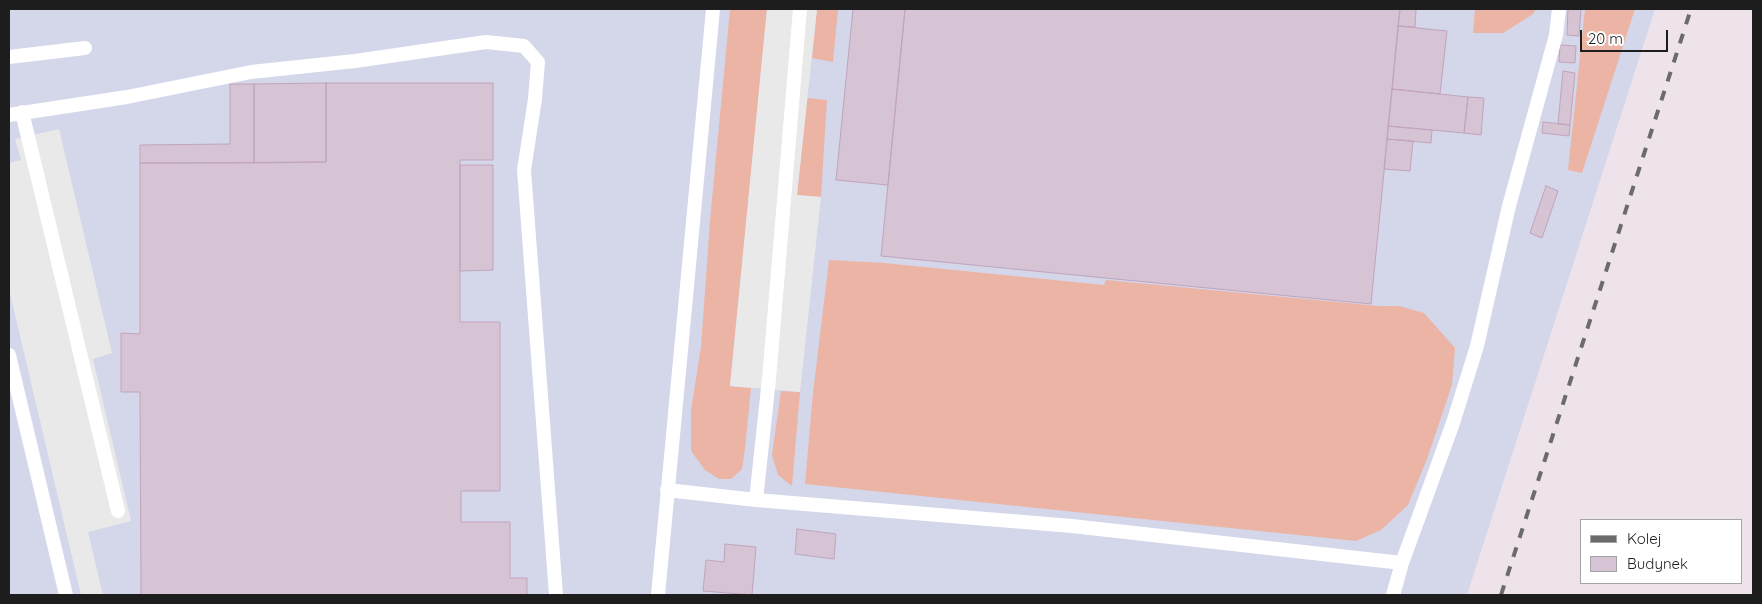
<!DOCTYPE html>
<html>
<head>
<meta charset="utf-8">
<style>
  body { margin:0 }
  #map { position:relative; width:1762px; height:604px; overflow:hidden; background:#efe3eb; font-family:Quicksand,sans-serif }
  canvas { display:block }
  .frame { position:absolute; inset:0; border:10px solid #1d1d1d; pointer-events:none }
  .legend { position:absolute; left:1580px; top:519px; width:162px; height:65px; box-sizing:border-box; background:#fff; border:1px solid #a5a5a5; margin:0; padding:6px 9px; list-style:none; font-size:15px; color:#1d1d1d }
  .legend li { display:flex; align-items:center; gap:10px; height:25px }
  .legend b { width:25px; border:1px solid #a5a5a5 }
  .scale { position:absolute; left:1580px; top:30px; width:88px; height:22px; box-sizing:border-box; border:2px solid #1d1d1d; border-top:0; padding-left:6px; font-size:15px; line-height:18px; white-space:nowrap; color:#1d1d1d; -webkit-text-stroke:4px #fff; paint-order:stroke }
</style>
</head>
<body>
<div id="map">
<canvas width="1762" height="604"></canvas>
<div class="frame"></div>
<ul class="legend">
<li><b style="height:6px;background:#6b6b6b"></b>Kolej</li>
<li><b style="height:14px;background:#d6c3d3"></b>Budynek</li>
</ul>
<div class="scale">20 m</div>
</div>
<script>
const c = document.querySelector('canvas').getContext('2d');
c.lineJoin = 'round';
function fill(path, color) { c.fillStyle = color; c.fill(path, 'evenodd'); }
const shape = rows => new Path2D(rows.map(r => 'M' + r).join(''));
function stroke(path, color, width, dash) { c.strokeStyle = color; c.lineWidth = width; c.lineCap = dash ? 'butt' : 'round'; c.setLineDash(dash || []); c.stroke(path); }
fill(shape([
  [9,9,1655,9,1467,595,9,595]
]), '#d4d6e9');
fill(shape([
  [730,9,767,9,730,386,751,388,745,449,742,469,731,479,719,479,705,470,691,451,691,410,701,347,710,221],
  [817,9,838,9,833,62,812,58],
  [1475,9,1536,9,1533,14,1503,33,1473,33],
  [1585,9,1635,9,1582,173,1568,170],
  [807,98,827,100,821,197,797,195],
  [829,260,884,263,1104,285,1106,280,1379,306,1399,306,1424,313,1455,348,1452,385,1427,459,1408,505,1381,530,1356,541,805,484,813,393],
  [781,391,800,392,792,486,778,475,772,455]
]), '#ecb4a5');
fill(shape([
  [767,9,817,9,797,195,821,197,800,392,730,386],
  [59,129,112,353,93,359,131,521,88,532,103,595,81,595,9,289,9,163,21,160,15,139]
]), '#e9e9e9');
const building = shape([
  [853,9,905,9,888,185,836,180,853,9],
  [905,9,1400,9,1371,304,881,256,905,9],
  [1400,9,1416,9,1415,27,1398,26,1400,9],
  [1568,9,1581,9,1579,36,1567,35,1568,9],
  [1398,26,1447,31,1440,94,1392,89,1398,26],
  [1560,45,1576,46,1575,63,1559,62,1560,45],
  [1563,71,1575,73,1570,125,1558,124,1563,71],
  [326,83,326,162,254,163,254,84,326,83],
  [326,83,493,83,493,160,460,160,460,322,500,322,500,491,461,491,461,522,510,522,510,578,527,578,527,595,141,595,140,392,121,392,121,333,140,334,140,163,326,162,326,83],
  [230,84,254,84,254,163,140,163,140,145,230,144,230,84],
  [1392,89,1468,97,1464,133,1388,126,1392,89],
  [1468,97,1484,98,1481,135,1464,133,1468,97],
  [1543,122,1570,125,1569,136,1542,133,1543,122],
  [1388,126,1432,130,1431,143,1387,139,1388,126],
  [1387,139,1413,141,1410,171,1384,169,1387,139],
  [460,165,493,165,493,270,460,271,460,165],
  [1546,186,1558,191,1542,238,1530,233,1546,186],
  [797,529,836,534,834,559,795,554,797,529],
  [725,544,756,547,752,595,703,591,706,560,724,562,725,544]
]);
fill(building, '#d6c3d3');
stroke(building, '#c2a4bd', 1);
stroke(shape([
  [9,57,85,48],
  [22,112,118,511],
  [9,115,127,97,251,72,355,61,486,42,524,46,538,62,535,99,524,170,556,595],
  [9,355,66,595],
  [667,490,756,500,769,379,800,9],
  [756,500,1072,526,1402,563,1453,423,1477,346,1509,206,1556,35,1559,9],
  [658,595,713,9],
  [1393,595,1402,563]
]), '#fff', 14);
stroke(shape([
  [1501,595,1691,9]
]), '#6b6b6b', 4, [10, 10]);
</script>
</body>
</html>
